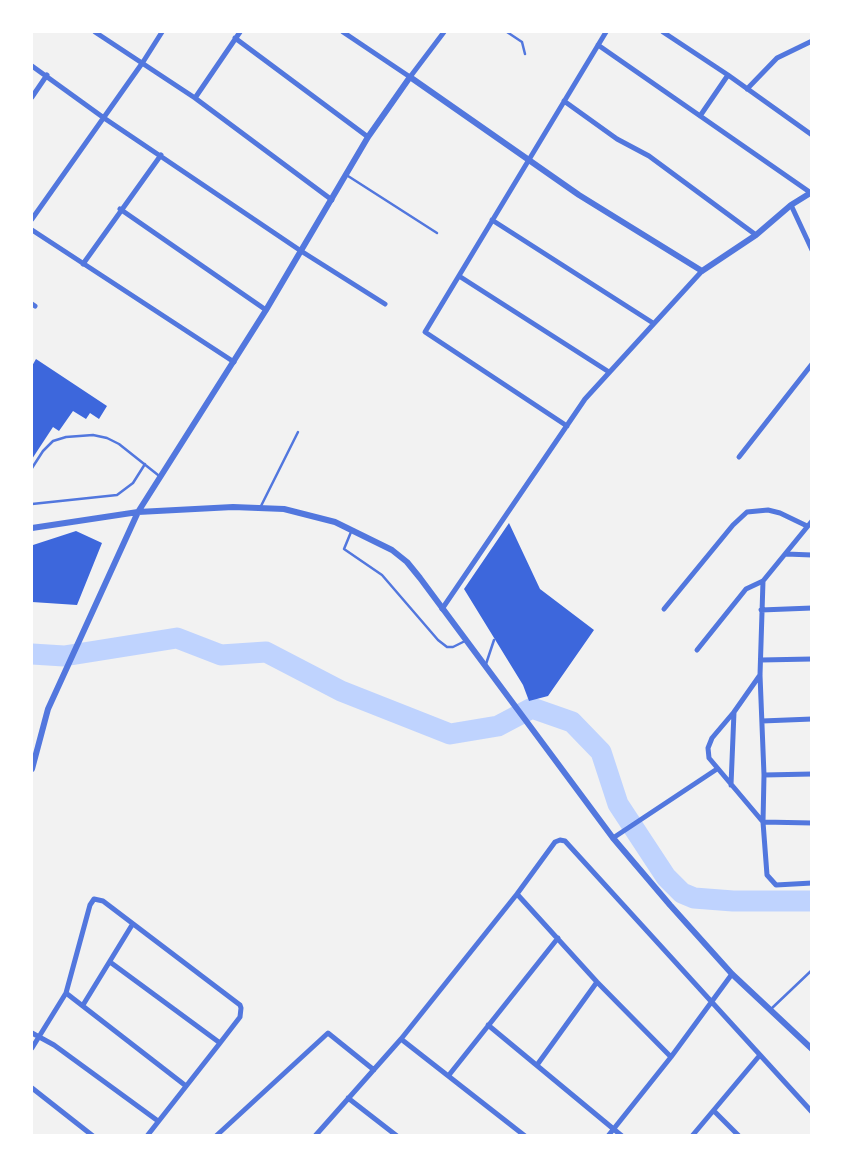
<!DOCTYPE html>
<html>
<head>
<meta charset="utf-8">
<style>
  body { margin:0 }
  #map { position:relative; width:843px; height:1167px; overflow:hidden; background:#f2f2f2; font-family:"Sofia Sans Condensed",sans-serif }
  canvas { display:block }
  .frame { position:absolute; inset:0; border:33px solid #fff; pointer-events:none }
</style>
</head>
<body>
<div id="map">
<canvas width="843" height="1167"></canvas>
<div class="frame"></div>
</div>
<script>
const c = document.querySelector('canvas').getContext('2d');
c.lineJoin = 'round';
const shape = rows => new Path2D(rows.map(r => 'M' + r).join(''));
function stroke(path, color, width, dash) { c.strokeStyle = color; c.lineWidth = width; c.lineCap = dash ? 'butt' : 'round'; c.setLineDash(dash || []); c.stroke(path); }
function fill(path, color) { c.fillStyle = color; c.fill(path, 'evenodd'); }
stroke(shape([
  [32,654,64,656,177,638,221,655,266,652,341,691,450,734,498,726,532,708,572,722,601,752,618,804,666,877,682,893,694,898,733,901,812,901]
]), '#bfd3fe', 21);
fill(shape([
  [36,359,107,406,99,419,90,413,86,419,73,411,59,431,53,427,32,459,32,366],
  [509,523,540,589,594,630,548,696,529,701,523,685,464,589],
  [76,531,102,543,77,605,32,602,33,545]
]), '#3d67dc');
stroke(shape([
  [507,32,522,42,525,54],
  [348,176,437,233],
  [32,468,43,451,53,441,66,437,93,435,107,438,119,444,158,475],
  [32,504,117,495,133,483,145,464],
  [260,508,298,432],
  [351,532,344,549,382,575,438,640,447,647,453,647,465,641],
  [486,664,494,640],
  [771,1009,812,970]
]), '#5277de', 2.5);
stroke(shape([
  [95,32,195,98,332,200],
  [343,32,410,77,444,32],
  [663,32,728,75,812,135],
  [235,38,368,137],
  [598,45,811,193],
  [32,66,104,118,301,251,385,304],
  [747,89,777,58,812,41],
  [32,97,47,75],
  [195,98,240,32],
  [564,101,617,139,649,156,756,235],
  [700,116,728,75],
  [791,205,812,250],
  [120,209,266,310],
  [32,219,143,62,162,32],
  [492,220,653,323],
  [32,230,234,362],
  [83,264,161,155],
  [459,276,609,372],
  [32,304,35,306],
  [567,426,425,332,606,32],
  [739,457,812,364],
  [812,521,763,581,760,675,764,775,763,822,767,875,776,885,812,883],
  [786,554,812,555],
  [442,609,585,399,702,271],
  [664,609,733,525,747,512,768,510,780,513,807,526],
  [761,610,812,608],
  [697,650,746,589,763,581],
  [761,660,812,659],
  [760,675,734,712,712,738,708,748,709,758,763,822,812,823],
  [762,721,812,719],
  [764,775,812,774],
  [731,785,734,712],
  [613,838,717,769],
  [517,894,597,982,671,1057],
  [110,962,220,1043],
  [66,993,186,1086],
  [83,1005,132,925],
  [488,1025,622,1136],
  [32,1033,54,1045,158,1121],
  [401,1039,525,1136],
  [32,1048,66,993,90,905,94,899,103,901,240,1005,241,1008,240,1017,220,1043,147,1136],
  [537,1065,597,982],
  [449,1075,558,938],
  [32,1088,93,1136],
  [348,1098,397,1136],
  [714,1111,739,1136],
  [216,1136,328,1033,374,1070],
  [315,1136,401,1039,517,894,555,842,560,840,565,841,812,1112],
  [608,1136,671,1057,732,974],
  [692,1136,760,1055]
]), '#5277de', 5);
stroke(shape([
  [32,528,138,512,233,507,284,509,335,522,392,550,407,562,420,578,613,838,670,905,732,974,812,1049],
  [32,769,48,709,138,512,266,310,368,137,410,77,579,195,702,271,756,235,791,205,812,192]
]), '#5277de', 6);
</script>
</body>
</html>
